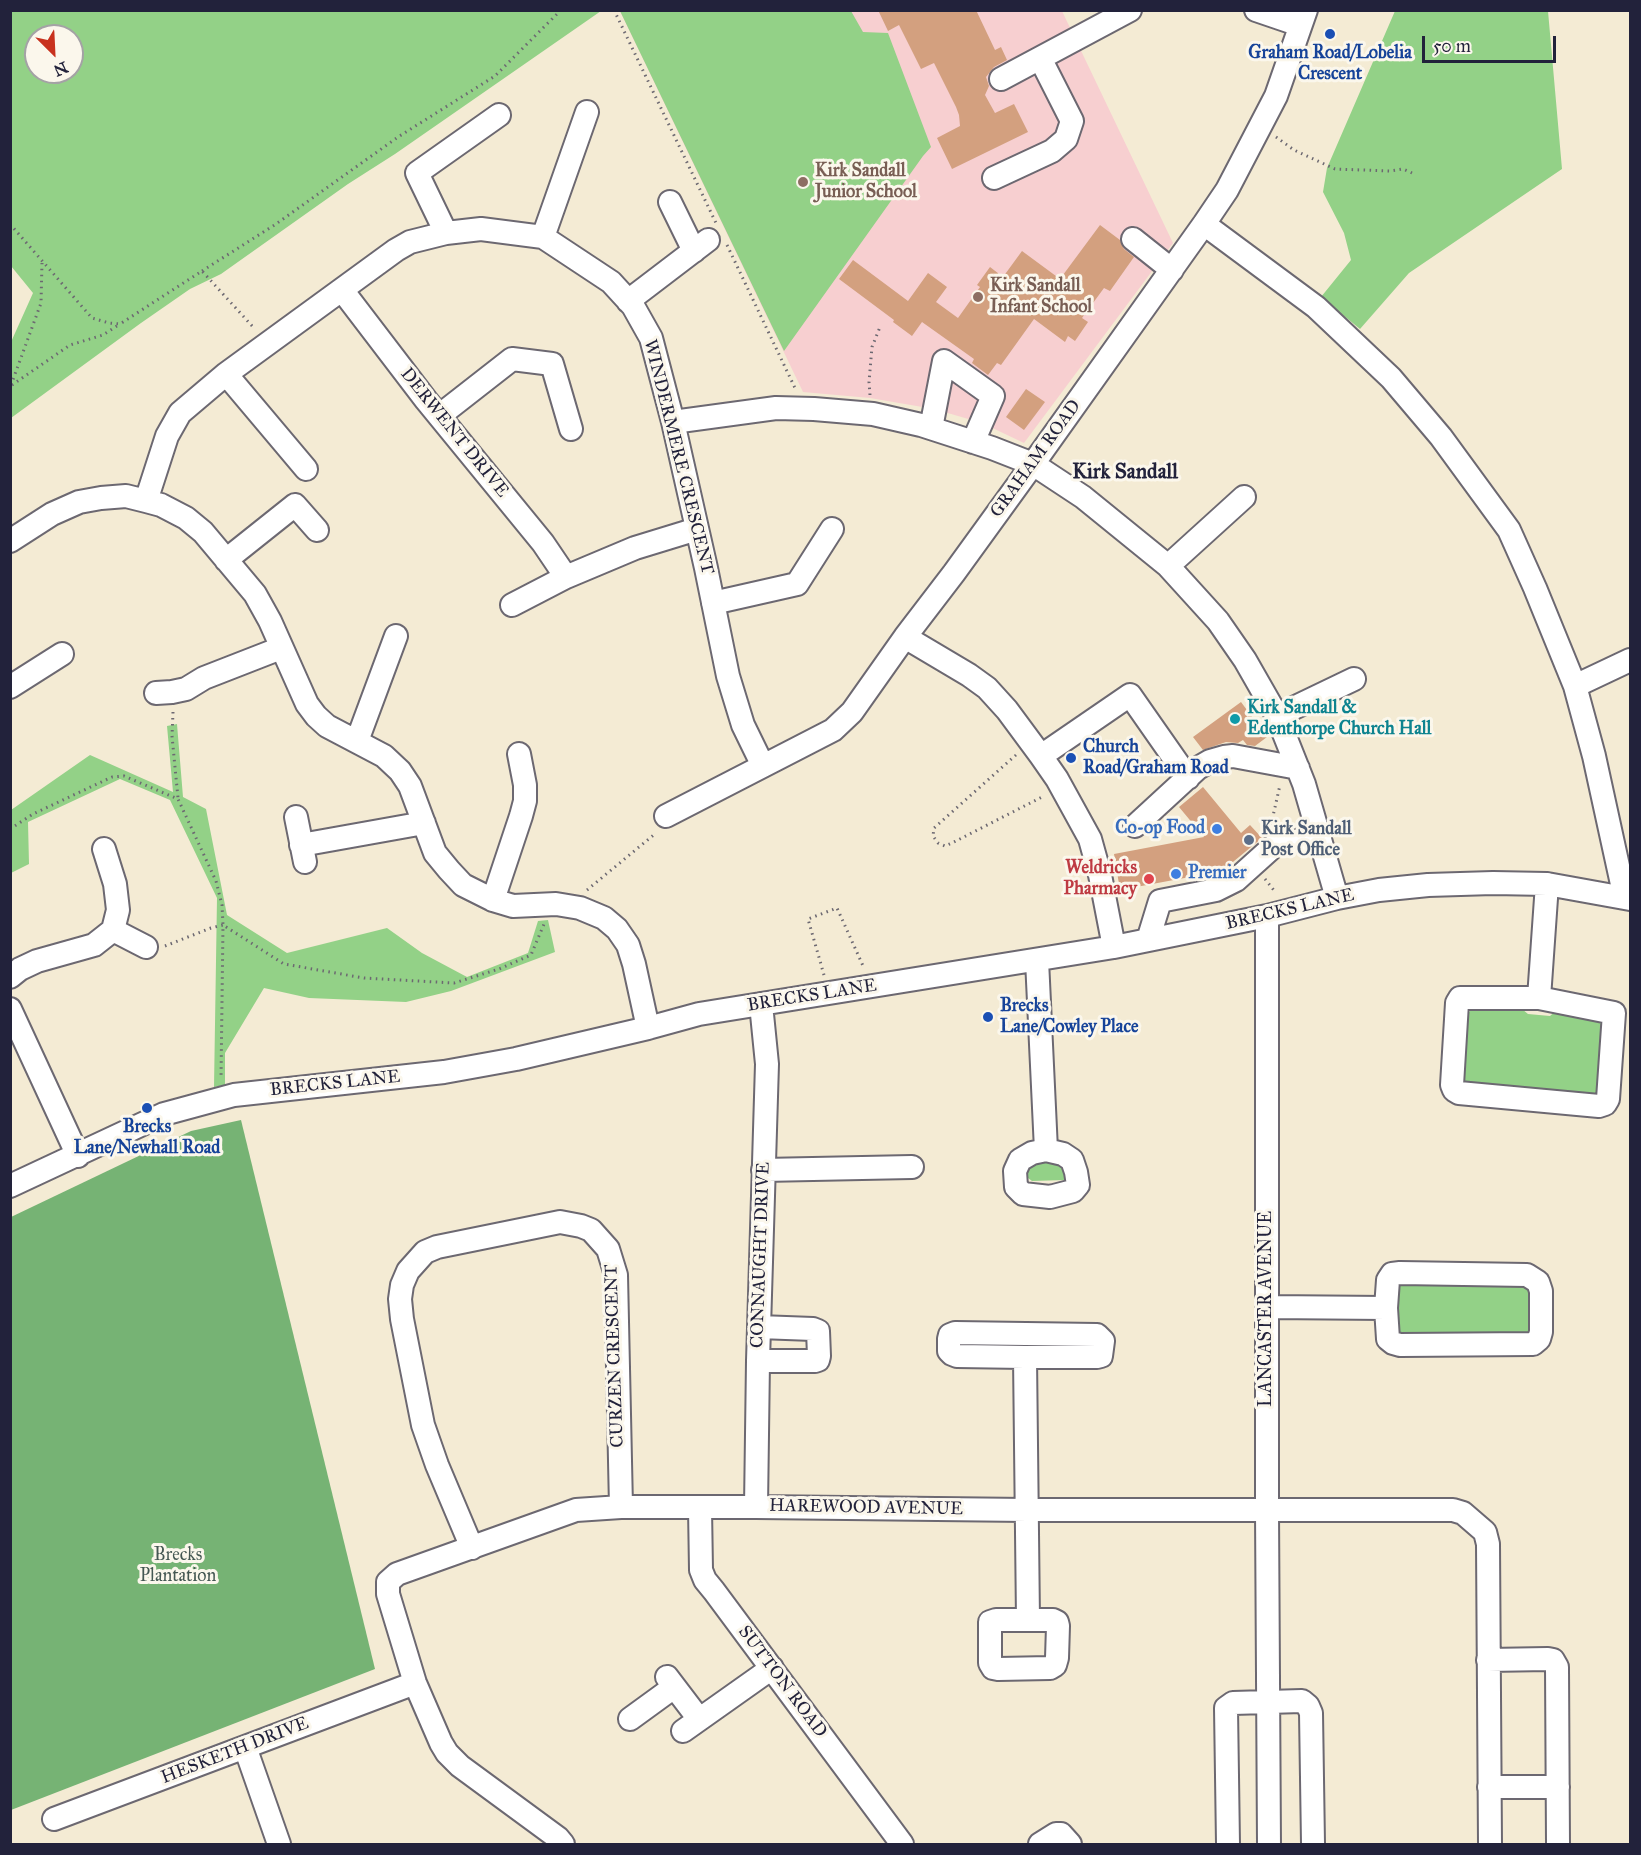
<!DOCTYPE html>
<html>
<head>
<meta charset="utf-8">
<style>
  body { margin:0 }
  #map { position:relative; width:1641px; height:1855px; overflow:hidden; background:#f4ebd4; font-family:"IM FELL Great Primer",serif }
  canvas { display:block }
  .frame { position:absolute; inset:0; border:12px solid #22223b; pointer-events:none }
  .north { position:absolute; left:24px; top:24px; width:60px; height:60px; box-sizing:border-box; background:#fbf7ec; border:2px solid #a4a2a5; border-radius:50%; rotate:156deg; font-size:16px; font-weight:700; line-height:24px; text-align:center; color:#22223b }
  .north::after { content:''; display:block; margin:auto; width:21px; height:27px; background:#c8321e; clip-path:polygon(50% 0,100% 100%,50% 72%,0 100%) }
  .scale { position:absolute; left:1422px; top:36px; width:134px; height:27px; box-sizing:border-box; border:3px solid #22223b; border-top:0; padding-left:8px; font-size:18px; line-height:21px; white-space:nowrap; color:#22223b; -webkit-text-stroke:4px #fbf7ec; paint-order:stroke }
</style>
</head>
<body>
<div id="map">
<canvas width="1641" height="1855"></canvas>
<div class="frame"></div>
<div class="north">N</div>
<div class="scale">50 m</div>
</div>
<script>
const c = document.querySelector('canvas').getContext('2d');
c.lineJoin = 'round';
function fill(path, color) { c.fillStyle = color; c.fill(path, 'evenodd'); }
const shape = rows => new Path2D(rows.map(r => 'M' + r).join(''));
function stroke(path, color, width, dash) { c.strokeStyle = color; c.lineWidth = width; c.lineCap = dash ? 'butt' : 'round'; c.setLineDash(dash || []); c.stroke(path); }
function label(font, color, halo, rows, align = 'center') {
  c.font = font + ' "IM FELL Great Primer",serif'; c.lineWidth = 6; c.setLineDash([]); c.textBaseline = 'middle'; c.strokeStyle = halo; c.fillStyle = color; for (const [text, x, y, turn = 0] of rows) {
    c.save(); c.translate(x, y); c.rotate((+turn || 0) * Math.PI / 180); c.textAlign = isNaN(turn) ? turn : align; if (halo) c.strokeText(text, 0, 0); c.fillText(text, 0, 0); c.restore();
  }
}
fill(shape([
  [620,11,1062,11,1173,243,1024,443,982,423,934,409,870,398,803,392]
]), '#f7cfd0');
fill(shape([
  [11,10,601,10,601,11,395,154,348,184,221,274,190,289,141,323,11,418,11,342,33,293,11,266],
  [36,36,72,36,72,72,36,72],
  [620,11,851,11,863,32,888,33,931,147,923,156,784,351],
  [1395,11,1548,11,1562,169,1409,273,1360,329,1321,297,1351,260,1344,233,1323,192,1327,168],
  [177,724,183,797,206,809,227,915,287,953,387,928,422,953,467,977,528,953,538,921,548,920,555,952,451,991,406,1002,309,998,264,988,225,1053,225,1085,214,1087,217,898,170,800,120,779,28,822,29,864,11,873,11,810,90,755,173,792,167,726],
  [1478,1005,1517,1005,1528,1014,1550,1016,1559,1008,1604,1016,1604,1092,1590,1098,1469,1088,1461,1079,1465,1015],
  [1064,1160,1069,1177,1065,1180,1032,1181,1028,1178,1027,1167,1033,1161],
  [1404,1282,1531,1284,1530,1335,1399,1334,1396,1291,1399,1285]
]), '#93d187');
fill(shape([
  [241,1120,375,1669,11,1810,11,1217,191,1131]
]), '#76b374');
fill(shape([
  [878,10,976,10,995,50,1001,47,1007,60,994,67,986,77,989,86,985,95,995,113,1014,104,1028,132,952,169,937,138,960,126,959,115,956,107,934,63,921,69,899,25,888,31],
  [1100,225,1120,240,1124,249,1134,257,1110,291,1104,288,1082,318,1088,322,1075,341,1068,336,1065,342,1034,319,1001,365,997,363,988,375,972,363,974,359,922,322,912,336,893,322,894,320,839,279,853,260,908,301,928,273,947,287,936,302,958,318,980,287,977,285,990,267,1003,277,1022,251,1060,279],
  [1026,389,1045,402,1024,430,1006,417],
  [1241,702,1267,737,1255,746,1247,745,1243,740,1238,743,1226,742,1203,750,1193,737],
  [1203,787,1241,833,1250,825,1262,838,1222,871,1120,890,1114,854,1204,837,1179,807]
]), '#d3a07f');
const minor = shape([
  [1256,10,1300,25],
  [1001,79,1130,10],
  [994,178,1052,151,1066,139,1072,121,1040,58],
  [670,202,694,251],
  [1204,224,1316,307,1391,378,1441,437,1509,530,1535,588,1575,686,1594,756,1625,898],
  [446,233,417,173,499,115],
  [543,237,587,112],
  [1133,239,1172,270],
  [342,290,426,400,543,543,566,577],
  [628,301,708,240],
  [226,374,306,469],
  [439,416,512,359,552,364,571,429],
  [673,422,776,408,814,409,873,414,921,425,992,448,1033,464,1083,497,1168,566,1218,621,1245,660,1277,716,1304,784,1337,898],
  [931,428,944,361,993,396,973,442],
  [146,501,167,436,180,413,226,374,396,250,410,242,446,233,481,229,543,237,611,282,633,306,651,338,673,422,706,568,728,676,743,725,763,766],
  [10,541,52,514,79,502,101,498,126,496,146,501,161,505,186,518,203,532,255,594,270,621,307,704,316,716,327,726,384,756,400,771,410,786,435,853,449,870,463,885,493,900,513,906,556,904,580,908,604,918,617,929,628,945,634,964,648,1028],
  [226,560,295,505,317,530],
  [1168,566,1244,497],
  [713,603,797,584,832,529],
  [512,605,566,577,635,548,697,529],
  [905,637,969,675,987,688,1007,710,1041,756,1057,779,1090,839,1100,875,1114,947],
  [1575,686,1630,660],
  [10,687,62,654],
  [156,693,172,692,186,689,204,678,281,648],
  [1277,716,1354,679],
  [357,741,396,636],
  [1041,756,1130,695,1188,778],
  [666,816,833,730,852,712,905,637,954,573,1033,464,1204,224,1227,190,1276,96,1306,10],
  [296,817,305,862],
  [1135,826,1198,768,1210,761,1224,757,1233,756,1298,768],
  [301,845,424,823],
  [493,900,521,816,525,801,525,785,519,754],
  [1267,916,1267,1511,1269,1844],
  [113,930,146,947],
  [1148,940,1160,901,1216,890,1236,880,1276,844,1320,837],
  [1037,960,1046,1150],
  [10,977,20,969,37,961,94,945,113,930,118,910,115,884,104,849],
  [1539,998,1460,998,1457,1003,1452,1085,1454,1090,1459,1093,1599,1106,1605,1104,1608,1099,1614,1013,1539,998,1547,884],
  [10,1009,78,1156],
  [1046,1150,1063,1154,1072,1160,1076,1172,1078,1185,1073,1191,1050,1197,1023,1194,1016,1187,1015,1171,1020,1160,1032,1153,1046,1150],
  [763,1170,912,1167],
  [10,1186,164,1114,234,1095,444,1072,516,1059,648,1028,699,1014,1114,947,1267,916,1337,898,1379,890,1428,885,1493,883,1547,884,1630,899],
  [1268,1307,1386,1308,1388,1280,1392,1274,1400,1273,1527,1275,1538,1282,1541,1291,1541,1332,1539,1339,1533,1344,1400,1345,1393,1343,1388,1339,1386,1308],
  [1025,1357,1097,1357,1101,1356,1103,1341,1097,1335,955,1333,950,1335,949,1339,949,1351,952,1354,957,1356,1025,1357,1028,1620,1053,1620,1057,1622,1058,1626,1057,1658,1055,1665,1050,1668,998,1669,993,1668,990,1663,990,1622,996,1620,1028,1620],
  [758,1361,815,1361,818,1360,819,1356,818,1331,813,1329,759,1327],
  [756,1507,758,1361,767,1064,761,1004],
  [700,1508,701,1570,705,1580,714,1591,902,1844],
  [472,1548,437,1465,423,1425,402,1319,400,1299,402,1285,408,1271,425,1252,437,1247,560,1222,581,1226,591,1230,608,1249,616,1275,621,1507],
  [1488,1660,1548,1659,1553,1660,1557,1667,1558,1844],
  [667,1677,699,1719],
  [630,1719,674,1687],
  [683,1731,772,1668],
  [245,1747,279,1844],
  [1489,1787,1558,1787],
  [54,1819,415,1683],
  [563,1844,558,1838,460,1766,447,1753,441,1743,415,1683,388,1594,388,1582,397,1574,576,1510,621,1507,756,1507,1027,1510,1453,1510,1463,1513,1485,1532,1488,1544,1490,1844],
  [1040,1844,1056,1834,1061,1834,1070,1844],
  [1228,1844,1226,1708,1233,1703,1302,1701,1308,1706,1311,1713,1313,1844]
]);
stroke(minor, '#6c6871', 26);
stroke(shape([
  [614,10,716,223],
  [1276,137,1294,150,1335,169,1390,171,1403,169,1412,173],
  [10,224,92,318,109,323,120,324,202,271,254,328],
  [727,245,795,388],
  [202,271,276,224,398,137,495,76,561,10],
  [11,385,41,303,42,263],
  [12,385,70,345,103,335,120,324],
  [870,395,869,382,872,347,880,327],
  [173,712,172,736,178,798],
  [1016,755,934,828,933,836,938,843,945,846,952,843,1044,796],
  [1271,825,1280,785],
  [10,829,33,814,112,777,124,776,178,799,216,881,222,905,223,925,284,964,364,978,454,983,499,969,531,955,544,924],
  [1265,879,1276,893],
  [587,890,656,833],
  [165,946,211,928,223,925,221,1079],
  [824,975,808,919,837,908,864,968]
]), '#6c6871', 3, [1.5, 4.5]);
stroke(minor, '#fff', 22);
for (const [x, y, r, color] of [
  [1330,34,6,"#1a4fb4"],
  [803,182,6,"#8d6e63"],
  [978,297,6,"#8d6e63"],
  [1235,719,6,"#0f9aa8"],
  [1071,758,6,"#1a4fb4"],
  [1217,829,6,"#3f7fe0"],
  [1249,840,6,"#5c6f8a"],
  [1176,874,6,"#3f7fe0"],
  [1149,879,6,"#e0444e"],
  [988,1017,6,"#1a4fb4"],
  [147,1108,6,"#1a4fb4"]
]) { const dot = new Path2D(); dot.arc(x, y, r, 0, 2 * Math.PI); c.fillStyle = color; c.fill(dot); stroke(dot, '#fbf7ec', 2); }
label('bold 18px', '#164399', '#fbf7ec', [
  ["Graham Road/Lobelia",1330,54],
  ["Crescent",1330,75],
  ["Church",1083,748,"left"],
  ["Road/Graham Road",1083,769,"left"],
  ["Brecks",1000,1007,"left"],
  ["Lane/Cowley Place",1000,1028,"left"],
  ["Brecks",147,1128],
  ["Lane/Newhall Road",147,1149]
]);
label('bold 18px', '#785e54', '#fbf7ec', [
  ["Kirk Sandall",815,172],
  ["Junior School",815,193],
  ["Kirk Sandall",990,287],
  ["Infant School",990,308]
], 'left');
label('18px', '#22223b', '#fbf7ec', [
  ["DERWENT DRIVE",454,433,51],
  ["WINDERMERE CRESCENT",678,457,76],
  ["GRAHAM ROAD",1036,459,-54],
  ["BRECKS LANE",1290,910,-13],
  ["BRECKS LANE",812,996,-9],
  ["BRECKS LANE",335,1084,-6],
  ["CONNAUGHT DRIVE",761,1255,-88],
  ["LANCASTER AVENUE",1267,1309,-90],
  ["CURZEN CRESCENT",615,1356,-92],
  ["HAREWOOD AVENUE",866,1508,1],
  ["SUTTON ROAD",782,1682,53],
  ["HESKETH DRIVE",235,1751,-21]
]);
label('bold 18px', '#0d838f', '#fbf7ec', [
  ["Kirk Sandall &",1247,709],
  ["Edenthorpe Church Hall",1247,730]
], 'left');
label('bold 18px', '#366cbe', '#fbf7ec', [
  ["Co-op Food",1205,829],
  ["Premier",1188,874,"left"]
], 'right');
label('bold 18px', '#4e5e75', '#fbf7ec', [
  ["Kirk Sandall",1261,830],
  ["Post Office",1261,851]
], 'left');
label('bold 18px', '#be3a42', '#fbf7ec', [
  ["Weldricks",1137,869],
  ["Pharmacy",1137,890]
], 'right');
label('18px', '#445752', '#fbf7ec', [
  ["Brecks",178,1556],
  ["Plantation",178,1577]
]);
label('bold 21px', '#22223b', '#fbf7ec', [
  ["Kirk Sandall",1125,473]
]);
</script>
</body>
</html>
